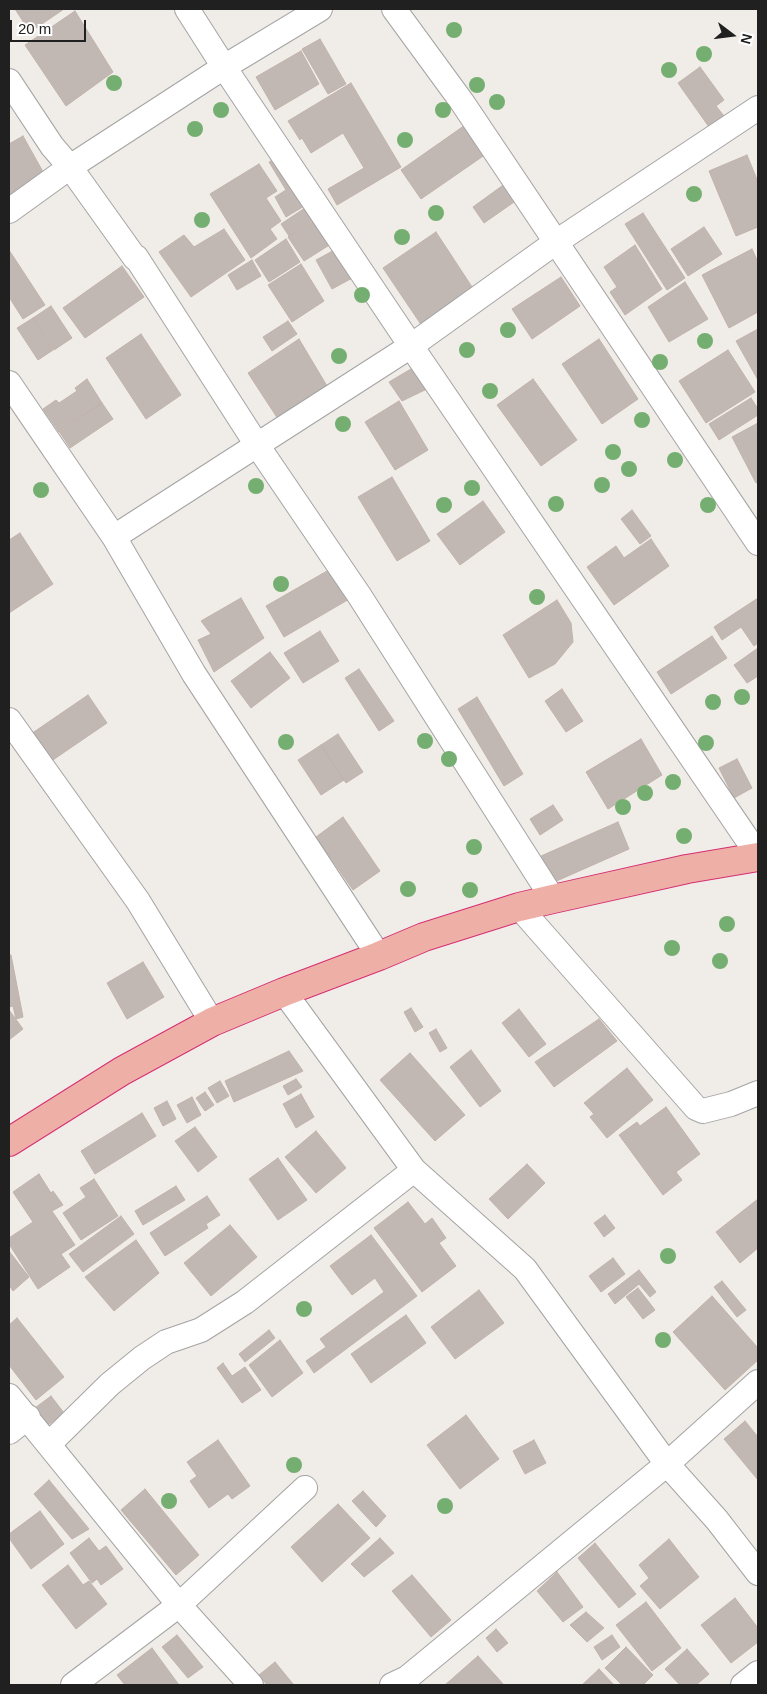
<!DOCTYPE html>
<html>
<head>
<meta charset="utf-8">
<style>
  body { margin:0 }
  #map { position:relative; width:767px; height:1694px; overflow:hidden; background:#f0ece7; font-family:Arial,sans-serif }
  canvas { display:block }
  .frame { position:absolute; inset:0; border:10px solid #202020; pointer-events:none }
  .north { position:absolute; left:707px; top:10px; width:50px; height:50px; -webkit-text-stroke:4px #fff; paint-order:stroke; rotate:105deg; font-size:14px; font-weight:700; line-height:20px; text-align:center; color:#202020 }
  .north::after { content:''; display:block; margin:auto; width:18px; height:22px; background:#202020; clip-path:polygon(50% 0,100% 100%,50% 72%,0 100%) }
  .scale { position:absolute; left:10px; top:20px; width:76px; height:22px; box-sizing:border-box; border:2px solid #202020; border-top:0; padding-left:6px; font-size:15px; line-height:18px; white-space:nowrap; color:#202020; -webkit-text-stroke:4px #fff; paint-order:stroke }
</style>
</head>
<body>
<div id="map">
<canvas width="767" height="1694"></canvas>
<div class="frame"></div>
<div class="north">N</div>
<div class="scale">20 m</div>
</div>
<script>
const c = document.querySelector('canvas').getContext('2d');
c.lineJoin = 'round';
function fill(path, color) { c.fillStyle = color; c.fill(path, 'evenodd'); }
const shape = rows => new Path2D(rows.map(r => 'M' + r).join(''));
function stroke(path, color, width, dash) { c.strokeStyle = color; c.lineWidth = width; c.lineCap = dash ? 'butt' : 'round'; c.setLineDash(dash || []); c.stroke(path); }
const building = shape([
  [15,9,64,9,30,32,15,9],
  [75,11,113,72,66,106,25,45,75,11],
  [320,39,346,84,328,94,302,49,320,39],
  [301,51,319,84,275,110,256,77,301,51],
  [700,67,724,100,716,106,724,116,709,127,678,83,700,67],
  [351,83,401,167,337,205,328,189,364,168,343,133,311,153,302,138,300,140,288,121,351,83],
  [468,123,489,152,421,199,401,170,468,123],
  [23,136,47,179,9,201,9,144,23,136],
  [747,155,758,182,758,227,736,236,709,171,747,155],
  [278,157,306,205,286,217,275,197,286,190,269,162,278,157],
  [259,164,277,191,266,198,281,221,270,229,277,239,251,258,210,194,259,164],
  [506,183,517,200,484,223,473,207,506,183],
  [305,208,313,220,289,236,281,224,305,208],
  [643,213,685,278,667,290,625,224,643,213],
  [315,220,331,244,304,261,288,237,315,220],
  [704,227,722,254,688,276,671,249,704,227],
  [224,229,245,260,191,297,159,252,184,235,194,247,224,229],
  [436,232,474,290,422,326,383,268,436,232],
  [286,239,300,262,269,282,255,260,286,239],
  [635,245,662,289,625,315,610,292,617,287,604,267,635,245],
  [340,247,356,276,332,289,316,260,340,247],
  [752,249,758,262,758,312,729,328,702,275,752,249],
  [9,250,45,305,23,319,9,297,9,250],
  [252,260,261,276,237,290,228,275,252,260],
  [301,264,324,301,292,322,268,285,301,264],
  [122,266,144,297,85,338,63,308,122,266],
  [561,277,580,306,532,339,512,309,561,277],
  [685,282,708,319,669,342,648,307,685,282],
  [51,306,72,338,54,350,33,318,51,306],
  [33,318,53,350,38,360,17,328,33,318],
  [288,321,297,334,272,351,263,337,288,321],
  [758,329,758,380,736,341,758,329],
  [141,334,181,395,146,419,106,358,141,334],
  [299,339,327,386,278,419,248,373,299,339],
  [599,339,638,399,602,424,562,364,599,339],
  [728,350,755,392,706,423,679,381,728,350],
  [416,366,429,388,402,401,389,382,416,366],
  [87,379,102,403,59,432,43,409,56,400,59,403,77,391,75,388,87,379],
  [533,379,577,440,541,466,497,405,533,379],
  [751,398,758,409,758,415,719,440,709,424,751,398],
  [399,401,428,450,395,470,365,422,399,401],
  [102,403,113,419,70,448,59,431,102,403],
  [758,423,758,482,756,483,732,437,758,423],
  [392,477,430,541,397,561,358,497,392,477],
  [483,501,505,532,460,565,437,534,483,501],
  [632,510,651,536,640,544,621,519,632,510],
  [20,533,53,584,9,613,9,540,20,533],
  [651,539,669,566,614,605,587,567,616,546,624,558,651,539],
  [334,567,351,598,284,637,266,606,334,567],
  [241,598,264,638,214,672,198,640,211,634,201,621,241,598],
  [758,598,758,643,754,646,741,627,722,640,714,627,758,598],
  [557,600,571,623,573,642,555,664,529,678,503,635,557,600],
  [320,631,339,661,303,683,284,653,320,631],
  [712,636,727,658,671,694,657,672,712,636],
  [758,648,758,676,747,683,734,665,758,648],
  [270,652,290,678,251,708,231,681,270,652],
  [359,669,394,721,379,731,345,678,359,669],
  [562,689,583,721,566,732,545,701,562,689],
  [88,695,107,723,47,764,28,736,88,695],
  [477,697,523,774,504,786,458,709,477,697],
  [338,734,363,772,346,783,321,745,338,734],
  [641,739,662,775,608,809,586,772,641,739],
  [321,745,344,780,321,795,298,760,321,745],
  [737,759,752,788,734,798,719,768,737,759],
  [553,805,563,820,540,835,530,819,553,805],
  [343,817,380,871,353,890,316,837,343,817],
  [618,822,629,849,552,883,541,856,618,822],
  [9,955,11,955,23,1017,16,1019,13,1006,9,1007,9,955],
  [143,962,164,997,127,1019,107,983,143,962],
  [411,1008,423,1027,415,1032,404,1012,411,1008],
  [519,1009,546,1044,529,1057,502,1023,519,1009],
  [9,1010,23,1029,9,1040,9,1010],
  [599,1019,617,1041,554,1087,535,1062,599,1019],
  [436,1029,447,1048,440,1052,429,1033,436,1029],
  [471,1050,501,1091,480,1107,450,1067,471,1050],
  [289,1051,303,1071,234,1102,225,1081,289,1051],
  [410,1053,465,1115,435,1141,380,1080,410,1053],
  [627,1068,653,1100,607,1138,590,1117,594,1114,584,1103,627,1068],
  [296,1079,302,1087,288,1095,283,1086,296,1079],
  [220,1081,229,1096,217,1103,208,1088,220,1081],
  [205,1092,214,1105,205,1111,196,1098,205,1092],
  [301,1094,314,1117,296,1128,283,1104,301,1094],
  [192,1097,201,1115,187,1123,177,1105,192,1097],
  [167,1101,176,1119,163,1126,154,1108,167,1101],
  [666,1107,700,1154,676,1172,682,1180,663,1195,619,1135,637,1122,640,1126,666,1107],
  [142,1113,156,1136,95,1174,81,1151,142,1113],
  [195,1127,217,1157,198,1172,175,1141,195,1127],
  [316,1131,346,1168,316,1193,285,1157,316,1131],
  [278,1158,307,1200,278,1220,249,1179,278,1158],
  [527,1164,545,1183,508,1219,489,1199,527,1164],
  [39,1174,51,1193,53,1191,63,1205,52,1211,75,1245,61,1254,70,1267,38,1289,9,1244,9,1238,33,1222,13,1192,39,1174],
  [94,1179,118,1216,81,1240,63,1213,86,1197,80,1188,94,1179],
  [176,1186,185,1200,143,1225,135,1211,176,1186],
  [207,1196,220,1215,206,1224,208,1228,165,1256,150,1233,207,1196],
  [758,1199,758,1248,740,1263,716,1232,758,1199],
  [408,1202,425,1224,432,1218,446,1238,439,1243,456,1266,422,1292,374,1228,408,1202],
  [605,1215,615,1228,604,1237,594,1223,605,1215],
  [121,1216,134,1234,83,1272,69,1254,121,1216],
  [230,1225,257,1257,211,1296,184,1263,230,1225],
  [371,1235,417,1296,314,1373,306,1361,326,1347,320,1339,384,1292,375,1278,352,1295,330,1266,371,1235],
  [136,1240,159,1273,114,1311,85,1277,136,1240],
  [9,1251,29,1277,13,1291,9,1285,9,1251],
  [613,1258,625,1274,601,1292,589,1276,613,1258],
  [639,1270,656,1292,650,1297,639,1284,615,1304,608,1294,639,1270],
  [722,1281,746,1310,737,1317,714,1287,722,1281],
  [638,1288,655,1310,643,1319,626,1297,638,1288],
  [479,1290,504,1323,455,1359,431,1327,479,1290],
  [712,1296,758,1348,758,1360,725,1390,673,1332,712,1296],
  [406,1315,426,1343,371,1383,351,1354,406,1315],
  [17,1318,64,1377,36,1400,9,1365,9,1325,17,1318],
  [269,1330,275,1338,245,1362,239,1354,269,1330],
  [280,1340,303,1373,272,1397,249,1365,280,1340],
  [223,1363,232,1376,245,1367,261,1390,242,1403,217,1368,223,1363],
  [51,1396,64,1413,48,1425,35,1408,51,1396],
  [466,1415,499,1459,460,1489,427,1445,466,1415],
  [745,1421,758,1437,758,1480,724,1439,745,1421],
  [218,1440,250,1486,232,1499,228,1494,209,1508,190,1481,197,1476,187,1462,218,1440],
  [534,1440,546,1463,525,1474,513,1451,534,1440],
  [49,1480,89,1529,72,1539,34,1494,49,1480],
  [145,1489,199,1555,176,1575,121,1510,145,1489],
  [363,1491,386,1516,376,1527,352,1501,363,1491],
  [338,1504,370,1538,322,1582,291,1547,338,1504],
  [40,1511,64,1544,31,1569,9,1538,9,1534,40,1511],
  [89,1538,99,1551,106,1546,123,1569,101,1585,97,1579,92,1583,70,1553,89,1538],
  [380,1538,394,1553,364,1577,351,1564,380,1538],
  [669,1539,699,1577,660,1609,640,1586,649,1578,639,1565,669,1539],
  [595,1543,636,1594,619,1608,578,1558,595,1543],
  [68,1565,83,1585,89,1581,107,1604,76,1629,42,1585,68,1565],
  [557,1572,583,1607,563,1622,537,1591,557,1572],
  [412,1575,451,1620,431,1637,392,1591,412,1575],
  [735,1598,758,1628,758,1642,731,1663,701,1625,735,1598],
  [646,1602,681,1648,652,1671,616,1625,646,1602],
  [586,1612,604,1628,587,1642,570,1625,586,1612],
  [496,1629,508,1643,497,1652,486,1638,496,1629],
  [177,1635,203,1667,188,1678,162,1647,177,1635],
  [612,1635,620,1647,602,1660,594,1647,612,1635],
  [626,1647,653,1675,643,1685,622,1685,605,1668,626,1647],
  [152,1648,179,1685,125,1685,117,1675,152,1648],
  [687,1649,709,1674,696,1685,680,1685,665,1669,687,1649],
  [478,1656,504,1685,445,1685,478,1656],
  [275,1662,293,1684,291,1685,267,1685,259,1675,275,1662],
  [599,1669,614,1685,582,1685,599,1669]
]);
fill(building, '#c1b8b3');
stroke(building, '#c1b2aa', 1);
const minor = shape([
  [187,9,224,67,411,346,758,855],
  [394,9,462,102,758,543],
  [9,81,52,146,70,167,135,258,136,257,257,445,359,595,553,899],
  [9,211,70,167,224,67,320,9],
  [9,383,114,537,194,674,379,956],
  [114,537,411,346,556,242,758,108],
  [9,720,138,901,212,1022],
  [519,907,696,1108,703,1111,731,1104,758,1093],
  [284,992,414,1170,525,1269,667,1464,717,1520,758,1573],
  [9,1396,179,1605,251,1685],
  [9,1432,28,1417],
  [49,1444,110,1384,142,1358,166,1342,201,1330,245,1302,414,1170],
  [73,1685,179,1605,305,1488],
  [392,1685,407,1678,667,1464,758,1382],
  [743,1685,758,1673]
]);
const trunk = shape([
  [9,1142,122,1071,212,1022,284,992,379,956,424,937,519,907,553,899,687,869,758,857]
]);
stroke(minor, '#a4a4a4', 26);
stroke(trunk, '#d52d74', 30);
stroke(minor, '#fff', 24);
stroke(trunk, '#eeb0a6', 28);
c.fillStyle = '#75ae71';
for (const [x, y] of [
  [454,30],
  [704,54],
  [669,70],
  [114,83],
  [477,85],
  [497,102],
  [221,110],
  [443,110],
  [195,129],
  [405,140],
  [694,194],
  [436,213],
  [202,220],
  [402,237],
  [362,295],
  [508,330],
  [705,341],
  [467,350],
  [339,356],
  [660,362],
  [490,391],
  [642,420],
  [343,424],
  [613,452],
  [675,460],
  [629,469],
  [602,485],
  [256,486],
  [472,488],
  [41,490],
  [556,504],
  [444,505],
  [708,505],
  [281,584],
  [537,597],
  [742,697],
  [713,702],
  [425,741],
  [286,742],
  [706,743],
  [449,759],
  [673,782],
  [645,793],
  [623,807],
  [684,836],
  [474,847],
  [408,889],
  [470,890],
  [727,924],
  [672,948],
  [720,961],
  [668,1256],
  [304,1309],
  [663,1340],
  [294,1465],
  [169,1501],
  [445,1506]
]) { c.beginPath(); c.arc(x, y, 8, 0, 2 * Math.PI); c.fill(); }
</script>
</body>
</html>
